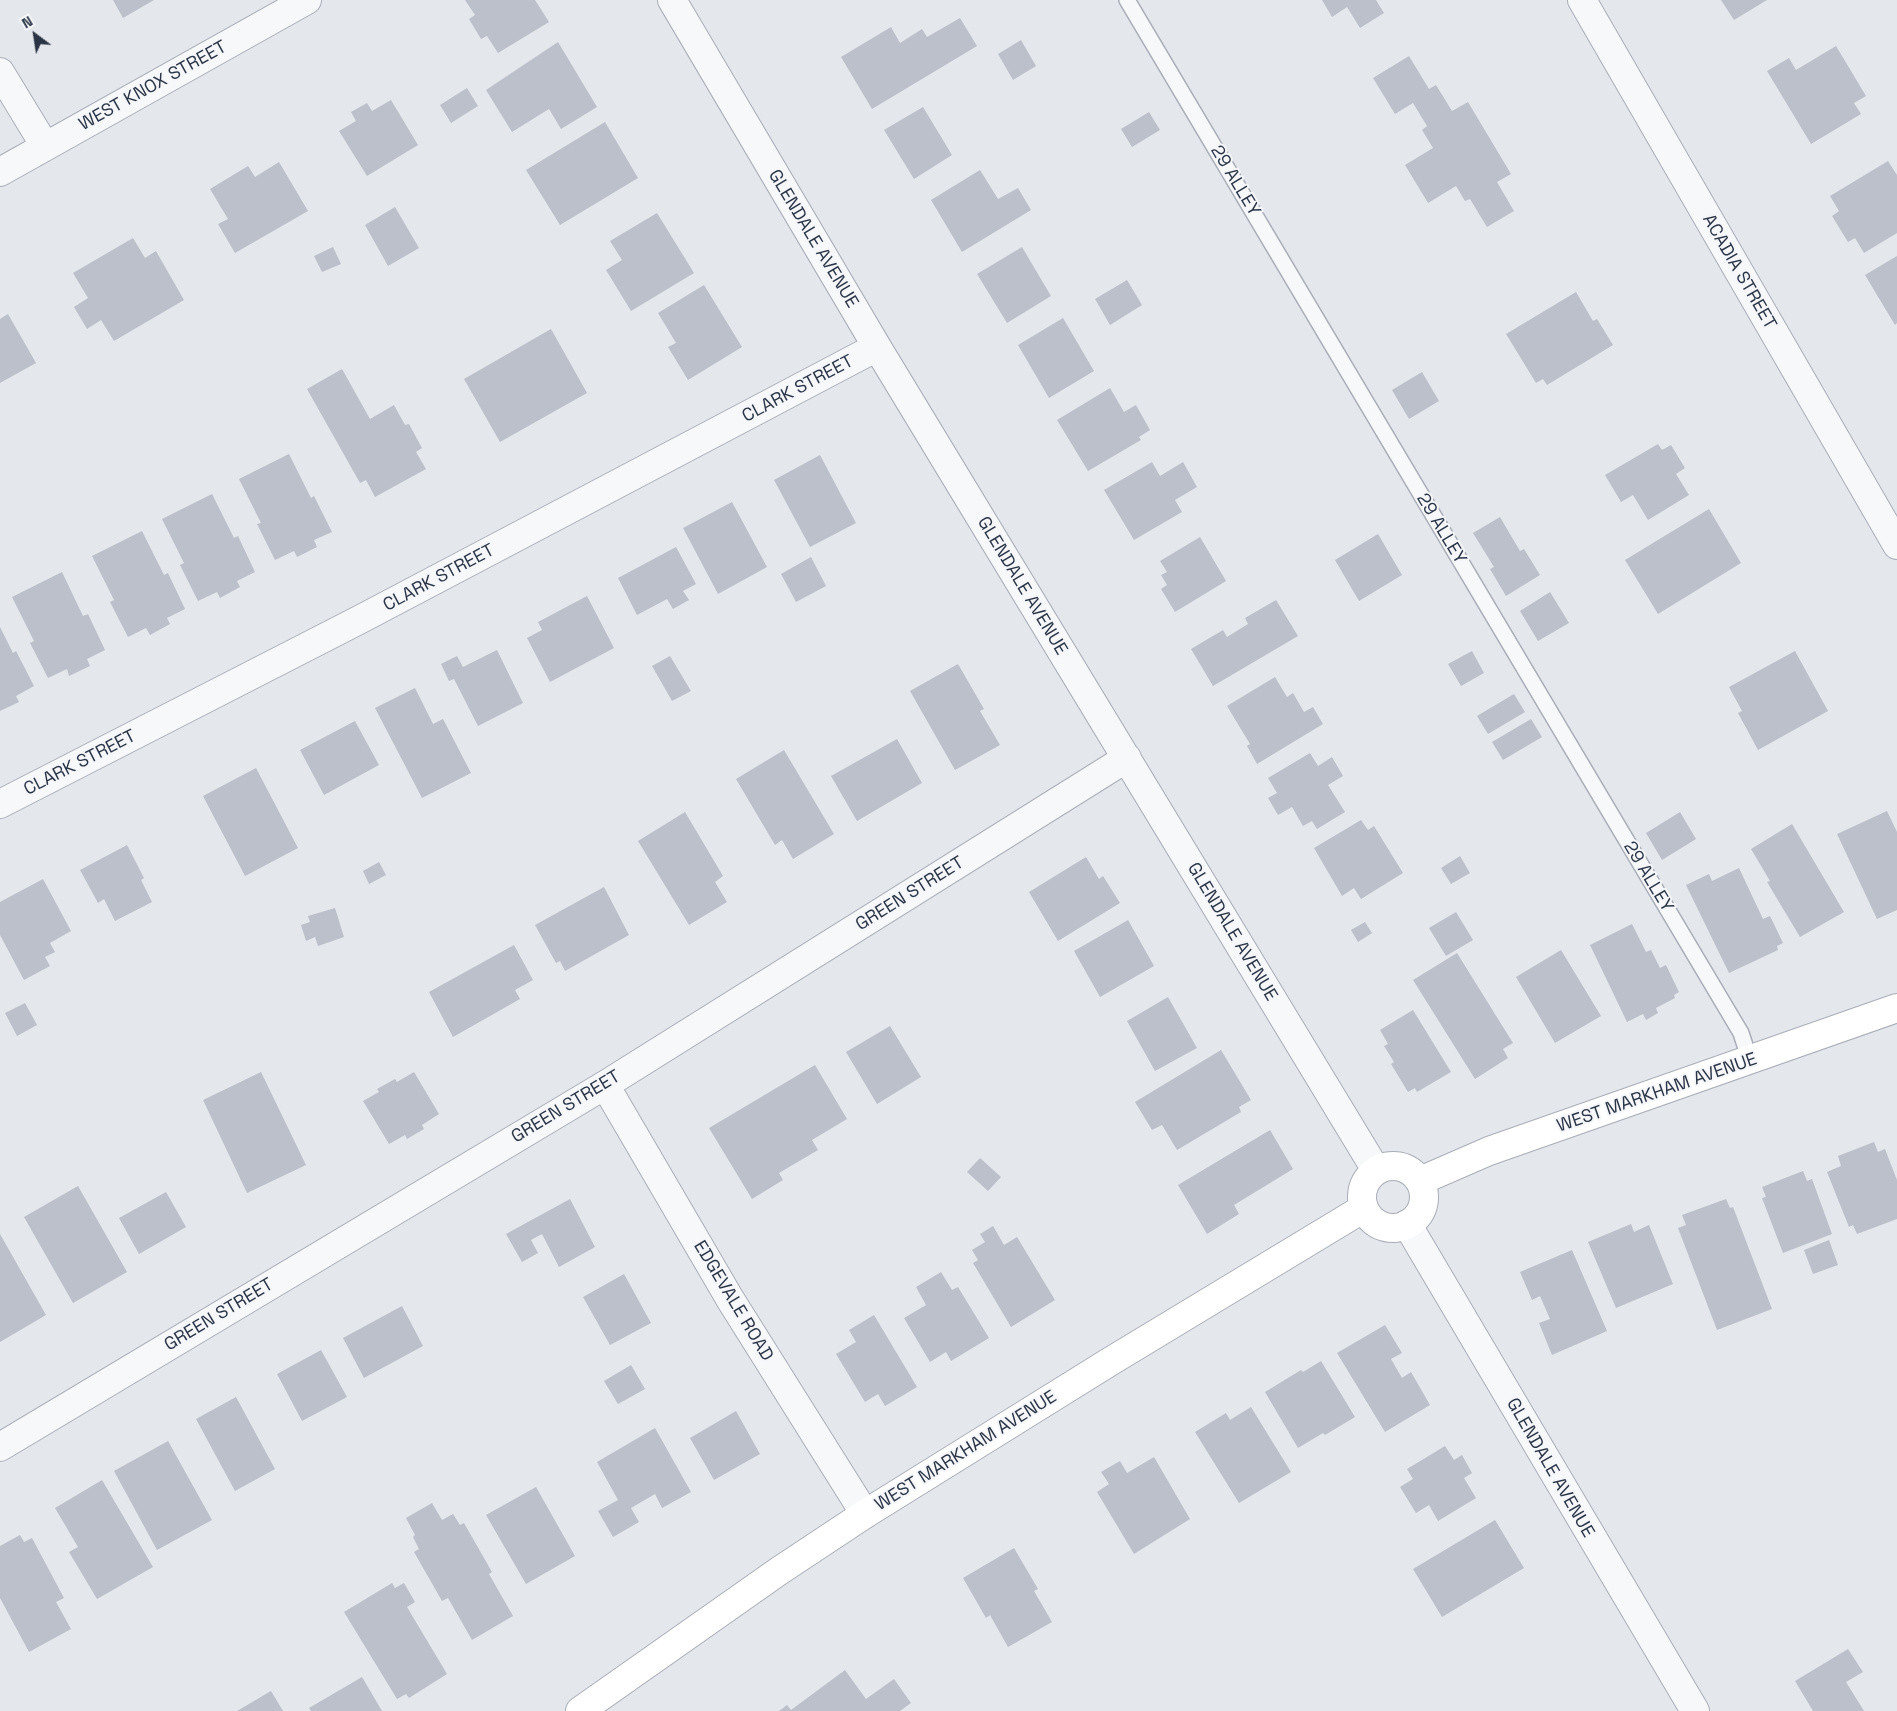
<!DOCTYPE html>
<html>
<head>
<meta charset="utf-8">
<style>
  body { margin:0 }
  #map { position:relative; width:1897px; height:1711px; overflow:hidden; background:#e4e7ec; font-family:"Space Grotesk",sans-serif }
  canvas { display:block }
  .north { position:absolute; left:10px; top:10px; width:50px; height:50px; -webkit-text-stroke:4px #f4f6f9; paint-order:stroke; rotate:329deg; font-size:14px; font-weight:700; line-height:20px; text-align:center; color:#2b3445 }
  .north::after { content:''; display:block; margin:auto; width:18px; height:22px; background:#2b3445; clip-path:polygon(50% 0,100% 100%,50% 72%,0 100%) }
</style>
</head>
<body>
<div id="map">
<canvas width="1897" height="1711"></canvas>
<div class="north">N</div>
</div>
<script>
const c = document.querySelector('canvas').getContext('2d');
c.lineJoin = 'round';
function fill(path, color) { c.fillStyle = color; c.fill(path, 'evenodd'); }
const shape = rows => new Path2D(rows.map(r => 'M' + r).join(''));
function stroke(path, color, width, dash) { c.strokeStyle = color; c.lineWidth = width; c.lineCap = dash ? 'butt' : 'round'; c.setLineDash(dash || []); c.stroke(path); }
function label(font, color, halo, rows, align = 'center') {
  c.font = font + ' "Space Grotesk",sans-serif'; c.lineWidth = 4; c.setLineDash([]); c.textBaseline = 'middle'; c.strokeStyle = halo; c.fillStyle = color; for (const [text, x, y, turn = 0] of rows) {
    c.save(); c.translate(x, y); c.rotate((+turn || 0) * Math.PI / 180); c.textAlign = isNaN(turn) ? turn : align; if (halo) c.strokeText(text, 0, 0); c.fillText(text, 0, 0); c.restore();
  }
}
fill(shape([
  [113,0,154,0,123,18],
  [465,0,535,0,549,22,498,53,487,36,481,39,469,19,475,15],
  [1322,0,1376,0,1384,13,1360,28,1347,7,1332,17],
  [1721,0,1767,0,1734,20],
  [960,18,977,46,872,109,841,57,891,27,900,43,922,29,927,37],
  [1021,40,1036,66,1013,80,998,54],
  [558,42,597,107,561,129,549,109,512,132,486,90],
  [1836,46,1866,96,1854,103,1861,114,1811,144,1767,71,1789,58,1796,70],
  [1409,56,1429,89,1436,85,1452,111,1468,102,1511,174,1497,182,1514,211,1487,227,1470,199,1465,201,1456,186,1428,203,1405,165,1433,148,1422,130,1427,126,1413,103,1395,114,1373,78],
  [467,88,478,106,451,123,440,105],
  [391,100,418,145,367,176,339,131,356,121,351,112,367,103,372,111],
  [923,107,952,155,914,179,884,130],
  [1149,112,1160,130,1132,147,1121,129],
  [605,122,638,178,560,225,526,170],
  [1888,161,1897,175,1897,233,1864,253,1855,238,1848,242,1832,216,1839,211,1830,196],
  [279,162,308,211,235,253,218,224,228,219,210,189,248,166,255,177],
  [980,170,998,199,1018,188,1031,210,962,252,931,200],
  [395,207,419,248,388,266,365,225],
  [657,213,694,273,631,311,606,270,622,260,610,241],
  [133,238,145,258,156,251,184,300,114,341,101,320,87,329,74,307,88,298,73,273],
  [333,247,341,264,322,272,314,256],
  [1022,247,1051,296,1007,323,977,274],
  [1897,256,1897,323,1895,325,1865,275],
  [1127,280,1142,305,1110,325,1095,299],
  [704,285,742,347,688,380,668,347,676,343,658,313],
  [1576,292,1593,321,1597,319,1613,345,1547,385,1543,379,1536,383,1506,334],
  [8,314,36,363,0,383,0,319],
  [1063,318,1094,371,1049,398,1018,345],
  [551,329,587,393,500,442,464,379],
  [342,369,370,419,394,405,405,425,409,424,422,448,416,452,426,469,375,497,366,480,360,483,307,389],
  [1422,372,1439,401,1409,419,1392,390],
  [1110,388,1124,412,1136,405,1150,430,1139,437,1141,440,1088,471,1057,420],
  [1658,444,1662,450,1671,445,1685,468,1676,474,1689,495,1648,520,1633,495,1621,502,1605,475],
  [289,454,311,498,314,496,332,532,314,540,317,547,297,557,294,551,275,560,257,524,261,523,239,479],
  [820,455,856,523,810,547,774,480],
  [1152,462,1160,476,1183,462,1197,487,1175,500,1182,512,1134,540,1104,490],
  [212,494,234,538,238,536,255,572,237,581,240,587,220,598,217,592,198,601,180,565,184,563,162,519],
  [732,502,767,567,718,594,683,528],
  [1709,509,1741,563,1658,614,1625,560],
  [1500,517,1520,551,1524,549,1540,575,1506,596,1490,569,1494,567,1473,533],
  [142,531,164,575,168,573,185,609,167,618,170,624,150,635,146,628,128,637,110,602,114,600,92,556],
  [1378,534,1402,575,1359,601,1335,560],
  [1200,537,1226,581,1175,612,1161,589,1167,585,1161,575,1167,572,1160,561],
  [676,547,696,584,683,591,689,600,673,609,667,599,637,615,618,578],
  [811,557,826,586,796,602,781,574],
  [62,572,83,616,88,614,105,650,87,659,90,666,69,676,67,669,48,678,30,643,34,641,12,597],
  [1550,592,1569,623,1538,641,1520,611],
  [587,596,614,648,550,682,527,638,542,630,538,622],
  [1276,600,1298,636,1213,686,1191,649,1223,630,1227,637,1248,624,1245,618],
  [0,627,13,653,16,651,34,686,16,696,19,702,0,711],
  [497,650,523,703,478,726,454,679,449,681,441,664,457,656,463,667],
  [1472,651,1484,673,1461,686,1448,664],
  [1795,651,1828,711,1758,750,1738,713,1742,711,1729,687],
  [670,656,691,691,672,701,652,666],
  [958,664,984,709,980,711,1000,745,955,770,910,691],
  [1275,677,1287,697,1293,693,1304,712,1313,707,1323,724,1257,764,1247,746,1250,744,1227,706],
  [415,688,433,724,443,719,471,773,422,798,375,708],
  [1514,694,1525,712,1488,734,1477,716],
  [1531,719,1542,737,1503,760,1492,742],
  [355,721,379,765,324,795,300,750],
  [897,739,922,783,857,821,831,776],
  [784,750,834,834,793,859,782,840,775,845,736,779],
  [1310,753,1318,766,1332,757,1343,776,1328,785,1345,812,1317,829,1312,821,1303,826,1292,807,1278,815,1268,798,1277,793,1268,778],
  [256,768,298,848,245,876,203,796],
  [1887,811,1897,832,1897,910,1877,919,1837,834],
  [685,812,723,876,715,882,727,902,689,925,638,841],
  [1680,812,1696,839,1662,860,1646,833],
  [1361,820,1368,830,1374,826,1403,873,1361,899,1354,888,1342,896,1314,848],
  [1792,824,1844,912,1800,937,1767,882,1770,881,1751,849],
  [127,845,144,878,141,880,152,902,115,921,104,899,98,903,80,870],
  [1460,856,1470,873,1451,884,1441,868],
  [1086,857,1099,879,1103,876,1120,903,1058,941,1029,892],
  [379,862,386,875,369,884,363,871],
  [1739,868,1763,919,1770,916,1783,943,1777,946,1778,950,1729,973,1686,885,1709,874,1712,881],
  [43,879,71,931,50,943,55,952,45,957,50,966,24,980,0,935,0,902],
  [604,887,629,935,565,971,560,961,556,963,535,925],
  [335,908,344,937,318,946,315,937,306,941,301,925,310,922,308,916],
  [1456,912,1473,940,1446,956,1429,928],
  [1128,920,1154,966,1100,997,1074,951],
  [1365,922,1372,933,1358,942,1351,930],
  [1632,924,1646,952,1651,950,1660,968,1666,965,1679,992,1674,995,1675,998,1656,1008,1658,1013,1646,1020,1643,1014,1627,1022,1590,945],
  [514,945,533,980,515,990,520,999,453,1037,429,992],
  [1561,950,1601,1016,1555,1043,1516,977],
  [1457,953,1513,1043,1503,1049,1508,1058,1475,1079,1413,980],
  [1168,997,1197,1048,1155,1071,1127,1021],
  [25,1003,37,1025,17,1036,5,1013],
  [1413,1010,1451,1072,1417,1092,1415,1088,1408,1092,1391,1064,1394,1062,1384,1046,1388,1044,1380,1030],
  [890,1026,921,1077,877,1104,846,1052],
  [1221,1050,1251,1100,1239,1107,1241,1112,1177,1150,1162,1125,1152,1130,1135,1102],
  [815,1065,847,1119,812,1140,818,1150,779,1173,783,1180,752,1199,709,1128],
  [261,1072,306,1165,247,1193,203,1100],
  [414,1072,439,1114,422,1125,424,1129,407,1139,405,1135,389,1144,363,1101,379,1092,377,1089,395,1079,397,1082],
  [1270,1130,1293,1169,1234,1205,1239,1214,1207,1234,1178,1185],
  [1874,1142,1878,1152,1885,1149,1897,1180,1897,1219,1857,1234,1853,1225,1849,1227,1827,1172,1841,1166,1838,1156],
  [980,1158,1001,1177,988,1191,967,1172],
  [1803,1171,1807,1181,1812,1179,1832,1234,1783,1253,1762,1198,1766,1197,1762,1187],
  [78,1186,127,1272,73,1303,24,1217],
  [166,1192,186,1227,139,1254,119,1218],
  [570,1199,595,1247,559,1267,542,1234,531,1240,538,1253,522,1262,506,1234],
  [1726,1199,1730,1208,1733,1207,1772,1309,1717,1330,1678,1228,1686,1225,1682,1215],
  [1631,1224,1634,1232,1649,1225,1673,1284,1616,1308,1588,1242],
  [993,1226,1004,1245,1017,1237,1055,1300,1011,1327,973,1263,978,1260,972,1250,985,1242,980,1234],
  [0,1234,46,1315,0,1342],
  [1829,1240,1838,1265,1813,1274,1804,1250],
  [1572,1250,1607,1331,1552,1355,1539,1323,1550,1319,1540,1296,1532,1300,1520,1272],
  [941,1272,952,1290,958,1287,989,1338,951,1361,946,1352,930,1362,904,1318,926,1305,916,1287],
  [624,1274,651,1323,610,1345,583,1297],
  [402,1306,423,1346,364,1378,343,1338],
  [874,1315,917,1387,885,1406,878,1394,865,1402,836,1354,856,1342,849,1330],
  [1385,1325,1402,1353,1391,1359,1402,1378,1411,1372,1430,1405,1385,1432,1337,1353],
  [321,1350,347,1397,302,1421,277,1374],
  [1321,1361,1355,1417,1325,1435,1323,1433,1298,1448,1265,1392,1301,1370,1303,1372],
  [631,1365,645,1389,618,1404,604,1381],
  [236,1397,275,1469,235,1491,196,1419],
  [1251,1407,1291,1472,1239,1503,1195,1432,1226,1413,1230,1420],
  [736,1411,760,1454,714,1480,690,1438],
  [655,1428,691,1492,662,1508,655,1494,631,1508,639,1522,613,1537,598,1511,618,1500,597,1462],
  [168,1441,212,1520,157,1550,114,1471],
  [1445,1446,1454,1460,1462,1455,1472,1473,1464,1478,1476,1498,1438,1521,1429,1505,1416,1513,1400,1487,1413,1479,1407,1469],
  [1154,1457,1190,1519,1134,1554,1097,1492,1109,1484,1101,1472,1120,1461,1127,1473],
  [102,1480,153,1567,97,1599,69,1552,78,1547,55,1508],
  [536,1487,575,1556,526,1584,486,1515],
  [432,1503,442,1520,453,1514,460,1525,464,1523,492,1572,489,1574,513,1616,472,1640,448,1598,442,1601,414,1552,419,1549,413,1537,415,1535,406,1518],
  [1495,1520,1524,1568,1442,1617,1413,1569],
  [20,1535,24,1542,32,1538,64,1598,56,1602,71,1629,29,1652,0,1598,0,1546],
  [1014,1548,1038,1589,1034,1591,1052,1622,1008,1647,990,1615,986,1618,963,1578],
  [392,1583,395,1588,404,1583,415,1602,407,1607,447,1674,409,1698,406,1694,397,1699,344,1612],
  [1848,1649,1863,1672,1846,1682,1864,1711,1813,1711,1795,1681],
  [845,1670,866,1699,894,1679,911,1703,900,1711,779,1711,787,1705,791,1710],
  [362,1677,382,1711,311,1711,309,1708],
  [271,1691,283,1711,237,1711]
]), '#bbc0ca');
const lane = shape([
  [1127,0,1741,1033,1750,1061]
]);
const street = shape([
  [672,0,877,347,1376,1170],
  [1582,0,1897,545],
  [0,72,45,146],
  [0,172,307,0],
  [0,804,359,620,877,347],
  [605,1085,730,1299,865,1514],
  [1407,1224,1695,1711],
  [0,1447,605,1085,1127,758]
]);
const secondary = shape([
  '1362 1197a31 31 0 1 1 62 0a31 31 0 1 1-62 0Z',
  [1420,1181,1489,1151,1897,1008],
  [580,1711,779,1571,865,1514,1111,1361,1364,1208]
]);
stroke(lane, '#a9aeb7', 18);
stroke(street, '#a9aeb7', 30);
stroke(secondary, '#a9aeb7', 30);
stroke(lane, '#f7f8fa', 15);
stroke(street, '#f7f8fa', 28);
stroke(secondary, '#fff', 28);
label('18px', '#2b3445', '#f4f6f9', [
  ["WEST KNOX STREET",153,86,-29],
  ["29 ALLEY",1235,181,59],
  ["GLENDALE AVENUE",813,239,59],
  ["ACADIA STREET",1739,272,60],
  ["CLARK STREET",798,389,-28],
  ["29 ALLEY",1441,529,59],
  ["CLARK STREET",439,578,-28],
  ["GLENDALE AVENUE",1022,586,59],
  ["CLARK STREET",80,763,-27],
  ["29 ALLEY",1648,877,59],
  ["GREEN STREET",910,894,-32],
  ["GLENDALE AVENUE",1232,932,59],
  ["WEST MARKHAM AVENUE",1657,1093,-19],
  ["GREEN STREET",566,1107,-31],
  ["EDGEVALE ROAD",733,1301,59],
  ["GREEN STREET",219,1315,-31],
  ["WEST MARKHAM AVENUE",966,1451,-32],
  ["GLENDALE AVENUE",1550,1468,60]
]);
</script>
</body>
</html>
